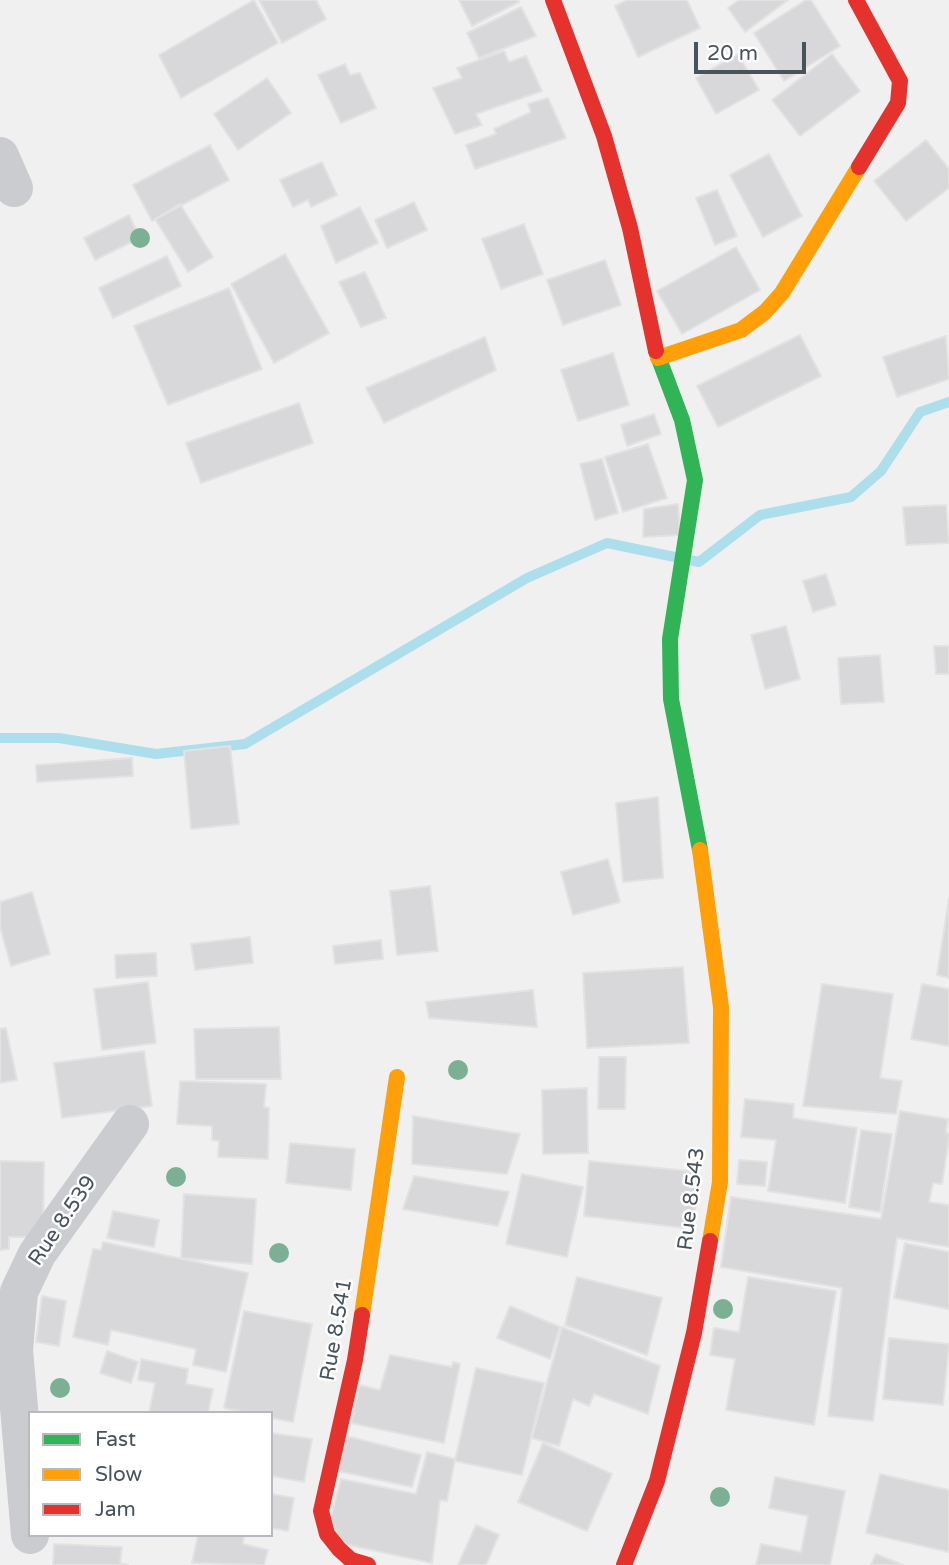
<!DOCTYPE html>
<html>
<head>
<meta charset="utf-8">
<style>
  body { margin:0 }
  #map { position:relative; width:949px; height:1565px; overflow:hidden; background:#f1f0f0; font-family:"Varela Round",sans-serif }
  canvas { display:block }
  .legend { position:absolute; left:28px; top:1411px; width:245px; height:126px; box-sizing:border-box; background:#fff; border:2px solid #b6babe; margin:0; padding:9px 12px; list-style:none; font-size:21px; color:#48535c }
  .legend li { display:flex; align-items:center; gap:14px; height:35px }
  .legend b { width:35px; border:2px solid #b6babe }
  .scale { position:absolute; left:694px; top:42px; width:112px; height:32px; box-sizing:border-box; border:4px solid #48535c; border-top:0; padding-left:9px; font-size:21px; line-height:24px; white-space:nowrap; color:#48535c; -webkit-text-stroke:5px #fff; paint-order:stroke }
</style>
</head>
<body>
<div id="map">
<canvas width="949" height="1565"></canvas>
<ul class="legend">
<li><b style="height:9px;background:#30b455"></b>Fast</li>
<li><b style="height:9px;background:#ff9f0a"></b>Slow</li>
<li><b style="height:9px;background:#e5322d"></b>Jam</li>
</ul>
<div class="scale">20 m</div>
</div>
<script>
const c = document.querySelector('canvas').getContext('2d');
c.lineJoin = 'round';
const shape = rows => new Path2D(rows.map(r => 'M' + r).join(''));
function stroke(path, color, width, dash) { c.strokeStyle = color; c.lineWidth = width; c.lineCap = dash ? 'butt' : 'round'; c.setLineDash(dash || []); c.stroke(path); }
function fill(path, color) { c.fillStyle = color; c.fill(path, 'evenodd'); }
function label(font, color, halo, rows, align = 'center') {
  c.font = font + ' "Varela Round",sans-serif'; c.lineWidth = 5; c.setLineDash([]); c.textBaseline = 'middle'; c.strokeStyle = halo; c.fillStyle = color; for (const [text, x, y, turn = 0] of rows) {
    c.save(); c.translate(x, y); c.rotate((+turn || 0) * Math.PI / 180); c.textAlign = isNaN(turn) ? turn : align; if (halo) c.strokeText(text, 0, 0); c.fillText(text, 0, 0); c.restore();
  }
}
stroke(shape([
  [0,738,59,738,156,754,245,744,527,578,607,543,699,562,760,515,851,497,881,471,920,412,949,402]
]), '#acdfeb', 10);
const building = shape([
  [254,0,278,43,181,98,159,55,254,0],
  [259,0,316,0,326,19,282,43,259,0],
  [459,0,517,0,519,2,472,26,459,0],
  [627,0,687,0,700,28,638,57,615,6,627,0],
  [739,0,788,0,745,32,728,8,739,0],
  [806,0,811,0,840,46,784,81,754,33,806,0],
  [521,7,536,36,479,58,467,33,521,7],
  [504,51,509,62,526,56,542,91,476,114,482,125,455,134,433,88,462,78,457,68,504,51],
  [738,54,759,90,716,114,696,78,738,54],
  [832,54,860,91,800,136,772,100,832,54],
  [345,64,350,75,360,73,376,108,341,123,318,75,345,64],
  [267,78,291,113,238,150,214,114,267,78],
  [548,98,566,138,475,169,466,145,496,134,494,129,531,112,528,104,548,98],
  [926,140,949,169,949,188,906,221,874,181,926,140],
  [210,145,229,180,152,221,133,185,210,145],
  [769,154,802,216,763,237,730,175,769,154],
  [322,162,337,195,311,207,308,200,293,207,280,180,322,162],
  [717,190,737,236,715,245,696,198,717,190],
  [414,202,427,230,387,248,375,220,414,202],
  [180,204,213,257,188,272,155,219,180,204],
  [360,207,378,243,336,263,321,226,360,207],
  [129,215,140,238,95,260,84,238,129,215],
  [524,224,543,274,501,289,482,239,524,224],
  [736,247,760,290,682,334,657,291,736,247],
  [285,254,329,333,274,363,231,284,285,254],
  [167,256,181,286,113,318,99,288,167,256],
  [605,260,621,305,563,325,547,280,605,260],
  [365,272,386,318,361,327,339,282,365,272],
  [229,288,262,369,168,405,134,326,229,288],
  [800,335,821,376,718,427,697,386,800,335],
  [946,336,949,379,897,397,883,357,946,336],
  [485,337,496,370,384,423,366,388,485,337],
  [613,353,629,405,578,421,561,370,613,353],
  [299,403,313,443,201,483,186,443,299,403],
  [654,414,661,434,627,446,621,425,654,414],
  [648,444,667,498,623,512,605,457,648,444],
  [602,459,618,513,595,520,580,464,602,459],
  [678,504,680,535,643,537,644,509,678,504],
  [946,505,949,543,906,545,903,507,946,505],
  [826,574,836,605,813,612,803,581,826,574],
  [786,626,800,679,765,689,751,635,786,626],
  [934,646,949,646,949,674,936,674,934,646],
  [880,655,884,702,841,704,838,658,880,655],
  [230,746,239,824,191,829,184,751,230,746],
  [132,758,133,776,37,782,36,765,132,758],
  [658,797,663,878,623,882,616,803,658,797],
  [608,859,620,902,573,915,561,872,608,859],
  [430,886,438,951,397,955,390,891,430,886],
  [32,892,50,954,11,966,0,927,0,902,32,892],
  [949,898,949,978,937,975,949,898],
  [250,937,253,963,195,970,191,944,250,937],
  [381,940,383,959,335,964,333,946,381,940],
  [156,953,157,976,116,978,115,955,156,953],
  [683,967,689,1043,587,1048,583,973,683,967],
  [148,982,156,1043,102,1050,94,989,148,982],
  [822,984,893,994,880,1078,902,1081,896,1114,803,1106,822,984],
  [922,984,949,989,949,1046,911,1039,922,984],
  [533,990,537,1027,429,1018,426,1002,533,990],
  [279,1027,281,1079,196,1079,194,1029,279,1027],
  [6,1028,17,1080,0,1083,0,1029,6,1028],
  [144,1051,152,1106,62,1118,54,1063,144,1051],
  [599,1057,626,1057,625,1109,598,1109,599,1057],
  [180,1081,266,1084,264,1107,269,1108,268,1159,218,1157,219,1141,212,1140,212,1126,177,1124,180,1081],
  [587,1088,588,1153,543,1154,542,1090,587,1088],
  [745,1099,794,1104,793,1118,857,1128,845,1203,768,1191,776,1140,741,1137,745,1099],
  [900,1111,948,1119,946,1133,949,1133,949,1138,942,1184,933,1183,929,1202,949,1205,949,1247,897,1238,873,1421,828,1416,842,1288,721,1267,731,1197,881,1219,900,1111],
  [413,1116,520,1134,507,1174,412,1164,413,1116],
  [861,1130,892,1134,880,1212,849,1207,861,1130],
  [290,1143,355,1149,351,1190,286,1183,290,1143],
  [739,1160,767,1162,765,1186,737,1184,739,1160],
  [0,1161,44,1162,43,1237,9,1237,9,1249,0,1250,0,1161],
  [589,1161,699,1172,693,1229,584,1216,589,1161],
  [522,1174,583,1187,567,1257,506,1244,522,1174],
  [414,1176,509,1192,498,1226,403,1209,414,1176],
  [184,1194,256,1199,252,1264,181,1258,184,1194],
  [113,1211,159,1220,154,1247,107,1238,113,1211],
  [103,1242,248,1273,226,1372,193,1365,196,1349,111,1330,108,1345,73,1337,93,1249,101,1250,103,1242],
  [905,1243,949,1252,949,1309,894,1298,905,1243],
  [577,1277,662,1298,647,1355,565,1325,577,1277],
  [748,1277,836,1291,814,1425,726,1410,735,1359,710,1355,714,1328,739,1332,748,1277],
  [42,1296,66,1301,59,1346,36,1342,42,1296],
  [510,1306,560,1327,550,1359,497,1338,510,1306],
  [244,1311,312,1324,293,1422,271,1418,271,1413,248,1413,224,1408,244,1311],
  [562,1327,660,1366,648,1414,594,1394,589,1406,573,1399,559,1446,532,1438,562,1327],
  [889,1338,949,1344,943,1405,883,1399,889,1338],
  [107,1351,138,1362,131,1383,100,1373,107,1351],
  [390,1355,452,1367,453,1362,460,1364,444,1443,351,1423,359,1385,380,1390,390,1355],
  [141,1359,188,1369,186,1384,213,1389,208,1413,149,1413,155,1383,138,1380,141,1359],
  [476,1368,544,1383,522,1475,455,1461,476,1368],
  [271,1433,312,1439,304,1482,271,1476,271,1433],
  [346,1436,421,1455,412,1487,338,1471,346,1436],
  [543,1443,612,1474,587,1531,518,1502,543,1443],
  [427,1452,455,1459,447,1501,440,1500,432,1563,344,1544,330,1520,341,1479,416,1494,427,1452],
  [880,1474,949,1490,949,1552,866,1533,880,1474],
  [775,1477,845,1491,830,1565,756,1565,761,1544,801,1552,808,1516,769,1508,775,1477],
  [271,1494,294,1498,288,1531,271,1528,271,1494],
  [476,1525,499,1535,495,1544,486,1565,458,1565,476,1525],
  [198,1535,244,1535,243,1544,268,1550,264,1565,192,1563,198,1535],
  [54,1544,122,1547,120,1563,128,1565,53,1565,54,1544],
  [876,1554,903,1565,871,1565,876,1554]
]);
fill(building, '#d8d8da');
stroke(building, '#e2e2e3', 2);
stroke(shape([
  [0,156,14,188],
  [30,1535,14,1350,19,1292,37,1254,130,1124]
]), '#cacccf', 38);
stroke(shape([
  [656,351,682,420,695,480,670,639,671,699,700,850]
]), '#30b455', 16);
stroke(shape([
  [658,358,741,330,765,312,782,293,859,167],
  [700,850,721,1007,720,1182,710,1241],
  [362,1315,397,1077]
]), '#ff9f0a', 16);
stroke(shape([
  [553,0,604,136,630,228,656,351],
  [856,0,900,81,898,103,859,167],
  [362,1315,355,1360,321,1511,327,1534,339,1549,351,1560,368,1565],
  [624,1565,657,1481,694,1333,710,1241]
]), '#e5322d', 16);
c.fillStyle = '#7bb094';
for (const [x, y] of [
  [140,238],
  [458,1070],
  [176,1177],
  [279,1253],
  [723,1309],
  [60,1388],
  [720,1497]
]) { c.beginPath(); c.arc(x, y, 10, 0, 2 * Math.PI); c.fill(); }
label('21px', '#48535c', '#fff', [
  ["Rue 8.543",692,1199,-83],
  ["Rue 8.539",63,1221,-56],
  ["Rue 8.541",337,1330,-80]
]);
</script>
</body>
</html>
